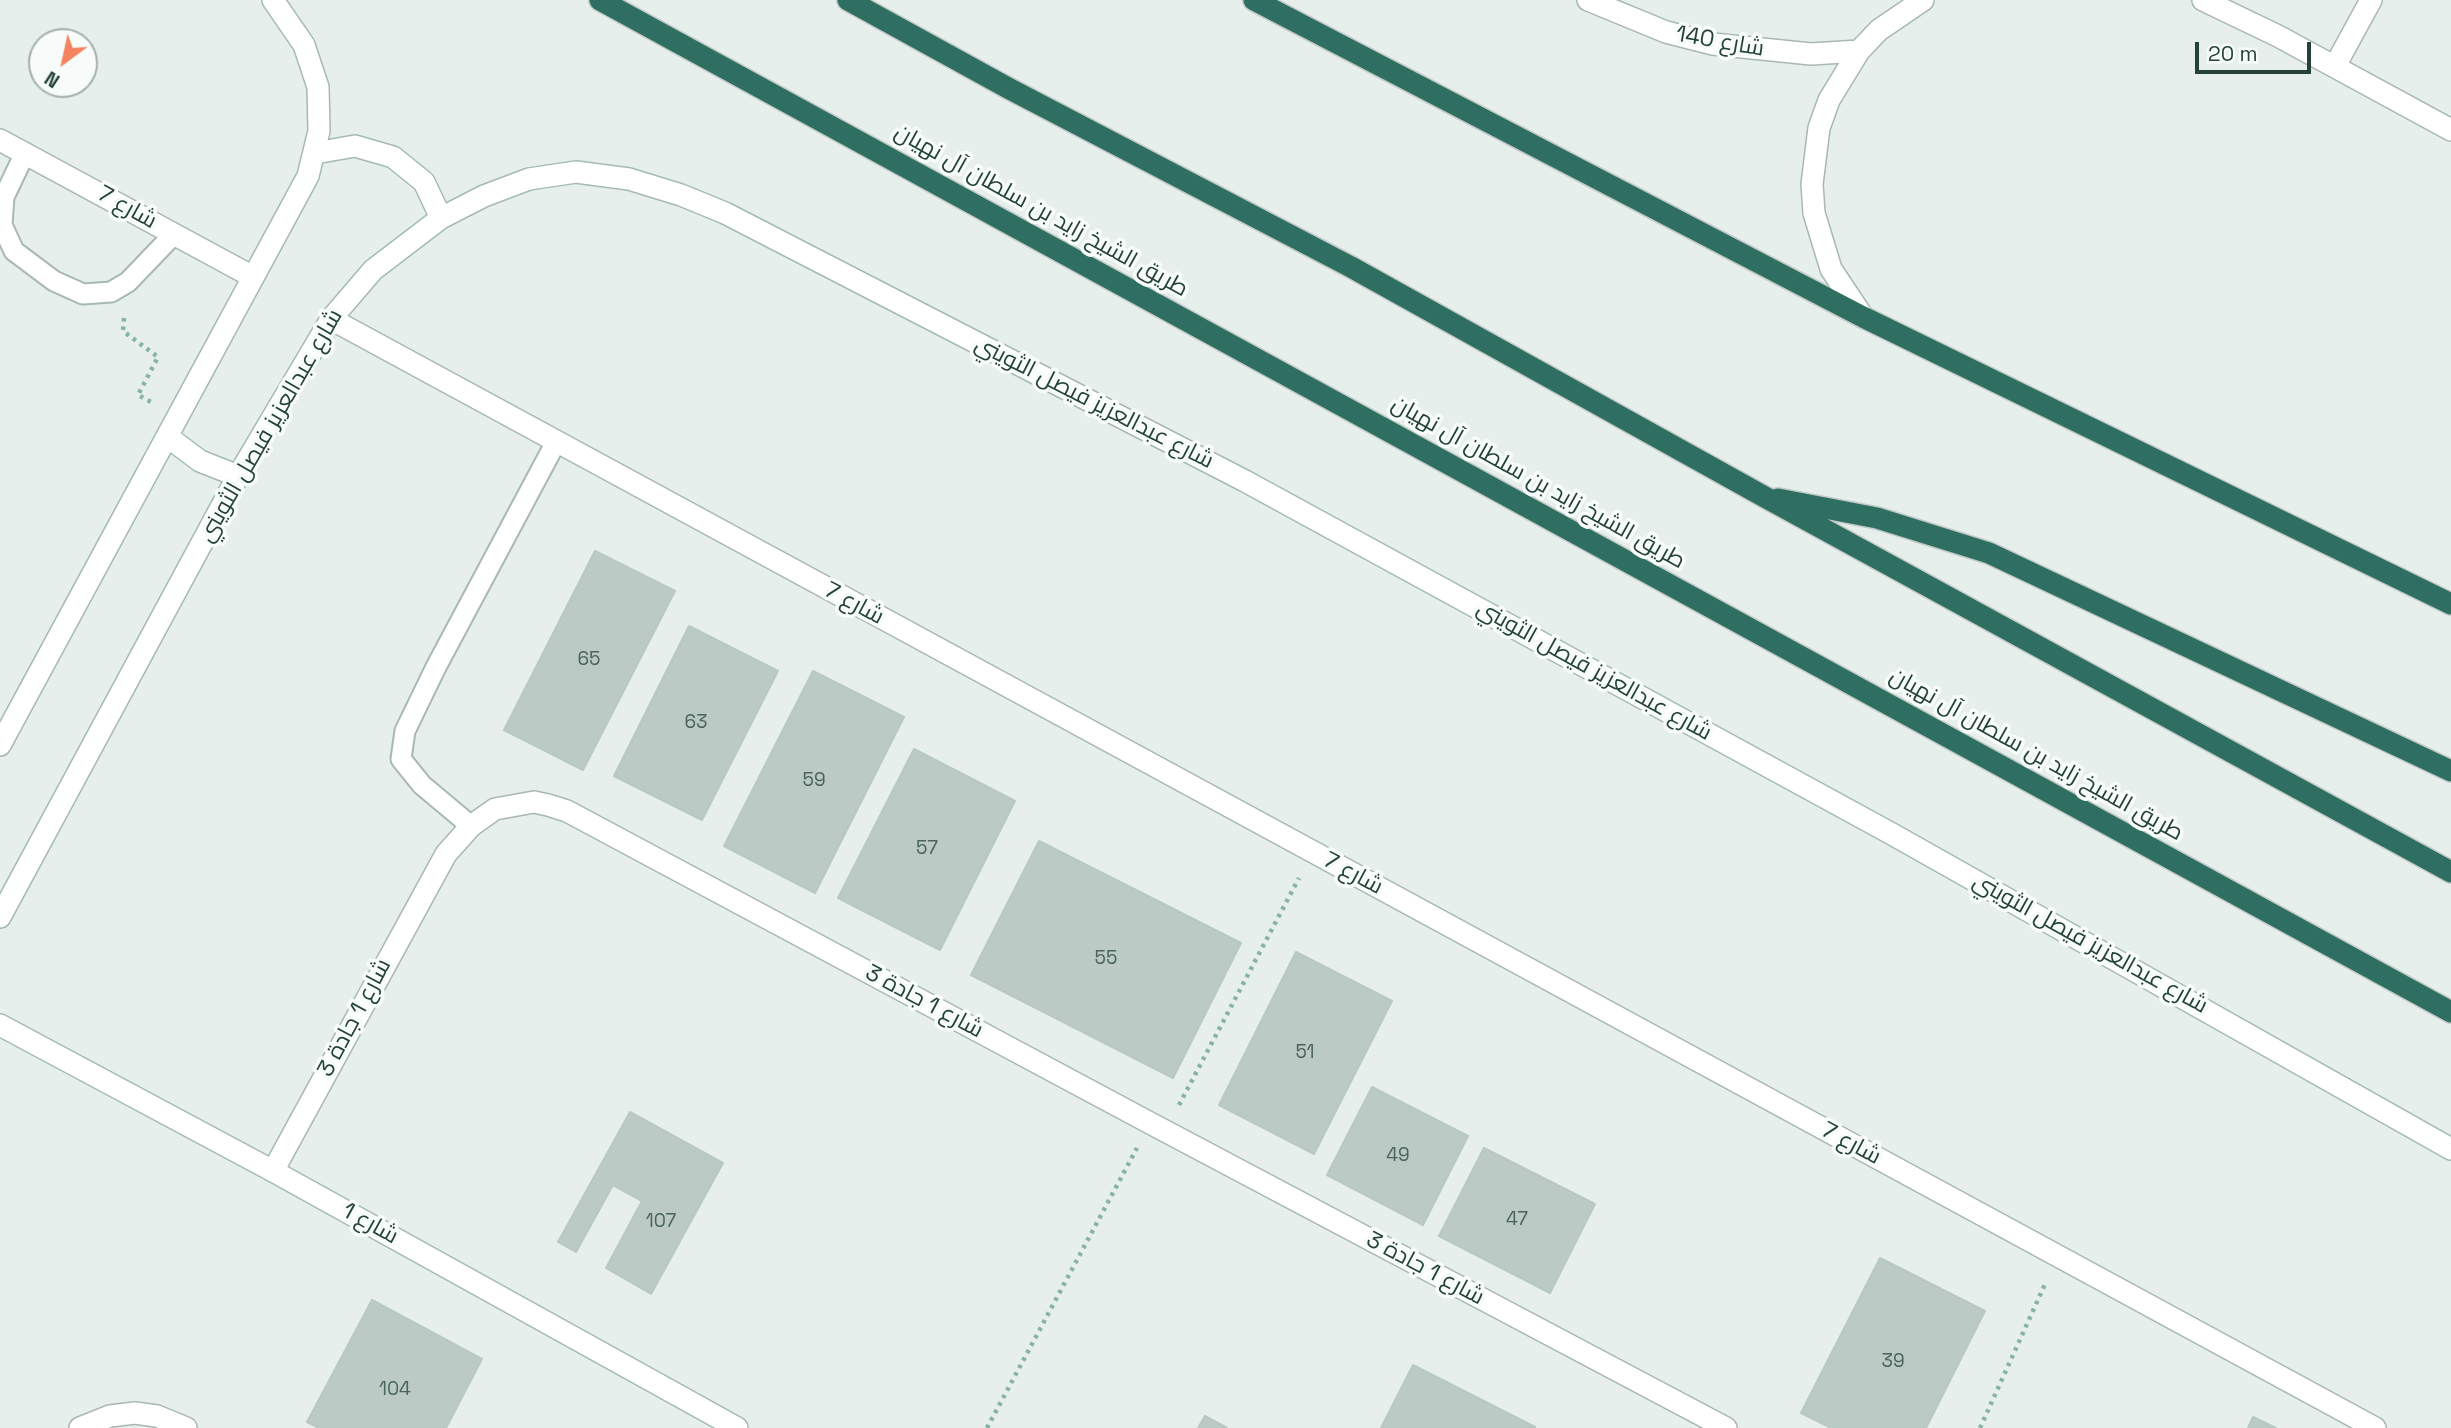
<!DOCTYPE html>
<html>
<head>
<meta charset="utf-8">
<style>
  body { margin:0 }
  #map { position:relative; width:2451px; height:1428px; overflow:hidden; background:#e6efeb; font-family:"Space Grotesk",sans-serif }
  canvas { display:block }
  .north { position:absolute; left:28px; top:28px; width:70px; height:70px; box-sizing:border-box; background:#f7fbf9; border:2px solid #a3b1ad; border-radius:50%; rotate:213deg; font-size:19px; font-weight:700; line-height:28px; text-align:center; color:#24423a }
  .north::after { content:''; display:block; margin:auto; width:24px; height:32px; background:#f4845f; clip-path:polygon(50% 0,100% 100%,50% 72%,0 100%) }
  .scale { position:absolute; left:2195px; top:42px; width:116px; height:32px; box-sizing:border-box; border:4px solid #24423a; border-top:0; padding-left:9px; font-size:21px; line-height:24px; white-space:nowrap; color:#24423a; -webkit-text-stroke:5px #f7fbf9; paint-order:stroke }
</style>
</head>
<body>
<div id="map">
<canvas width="2451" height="1428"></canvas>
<div class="north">N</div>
<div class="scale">20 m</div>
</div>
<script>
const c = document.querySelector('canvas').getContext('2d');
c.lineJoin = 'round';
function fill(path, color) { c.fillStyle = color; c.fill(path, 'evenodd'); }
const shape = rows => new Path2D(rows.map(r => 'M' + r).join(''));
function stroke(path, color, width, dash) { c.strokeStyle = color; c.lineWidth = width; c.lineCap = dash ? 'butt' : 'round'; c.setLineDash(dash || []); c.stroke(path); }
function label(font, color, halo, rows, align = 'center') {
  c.font = font + ' "Space Grotesk",Cairo,sans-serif'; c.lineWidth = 7; c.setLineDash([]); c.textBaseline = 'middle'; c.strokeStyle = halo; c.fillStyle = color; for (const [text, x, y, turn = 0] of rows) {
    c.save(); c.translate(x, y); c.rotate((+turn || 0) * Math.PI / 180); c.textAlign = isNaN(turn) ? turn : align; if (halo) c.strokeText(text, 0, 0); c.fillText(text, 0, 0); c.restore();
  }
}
const building = shape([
  [595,551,675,591,583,770,504,730,595,551],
  [689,626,778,671,702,820,614,776,689,626],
  [813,671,904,717,815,893,724,846,813,671],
  [914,749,1015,801,940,950,838,898,914,749],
  [1039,841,1241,943,1173,1078,971,975,1039,841],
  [1296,952,1392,1001,1314,1154,1219,1105,1296,952],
  [1372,1087,1468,1136,1423,1225,1327,1175,1372,1087],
  [630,1112,723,1163,651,1294,606,1268,642,1201,613,1185,576,1252,558,1242,630,1112],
  [1484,1148,1595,1204,1550,1293,1439,1236,1484,1148],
  [1880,1258,1985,1311,1926,1428,1831,1428,1801,1413,1880,1258],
  [372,1300,482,1359,446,1428,319,1428,307,1422,372,1300],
  [1413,1365,1535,1427,1535,1428,1381,1428,1413,1365],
  [1205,1416,1227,1428,1198,1428,1205,1416],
  [2253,1417,2276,1428,2248,1428,2253,1417]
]);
fill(building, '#bbcac4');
stroke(building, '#b8c9c2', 2);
const lane = shape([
  [25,153,4,197,2,225,14,251,54,281,83,294,111,292,128,282,174,234],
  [471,826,422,785,401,759,405,731,436,667,556,442]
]);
const street = shape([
  [1588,0,1666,32,1713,44,1811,54,1859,51],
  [2203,0,2278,36,2451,130],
  [2335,66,2371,0],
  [0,140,253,277],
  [1863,317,1831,269,1814,213,1812,184,1819,128,1829,100,1859,51,1879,30,1923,0],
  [331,319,2375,1428],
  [273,1171,446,854,471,826,495,809,534,802,548,805,567,811,1150,1123,1726,1428],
  [80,1428,110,1416,135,1413,157,1416,186,1428]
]);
const secondary = shape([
  [315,153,355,146,393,157,424,182,441,218],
  [168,437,200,461,238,476],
  [0,745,308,176,319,131,318,87,304,45,273,0],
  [0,917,238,476,331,319,373,270,441,218,484,196,529,179,576,172,629,179,681,195,725,213,1245,481,1892,834,2451,1149],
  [0,1025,273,1171,737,1428]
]);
const highway = shape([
  [600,0,2451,1012],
  [848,0,1008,88,1351,267,1763,496,2451,872],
  [1254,0,1863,317,2451,604],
  [1778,499,1877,518,1989,553,2451,771]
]);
stroke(lane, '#a8b8b2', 23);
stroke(street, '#a8b8b2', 24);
stroke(secondary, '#a4bbb3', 24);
stroke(highway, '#c2cac8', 24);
stroke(shape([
  [124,318,123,331,158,357,138,395,153,403],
  [1179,1105,1299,878],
  [987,1428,1137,1148],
  [1980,1428,2046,1282]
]), '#86b3a5', 4.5, [3.5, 5]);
stroke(lane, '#fff', 19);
stroke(street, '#fff', 21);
stroke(secondary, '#fff', 21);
stroke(highway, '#2f6f62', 21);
label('19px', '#4a645c', null, [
  ["65",589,660],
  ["63",696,723],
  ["59",814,781],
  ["57",927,849],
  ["55",1106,959],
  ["51",1305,1053],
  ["49",1398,1156],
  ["47",1517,1220],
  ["107",661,1222],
  ["39",1893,1362],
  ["104",395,1390]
]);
label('23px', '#24423a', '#f7fbf9', [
  ["شارع 140",1720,42,10],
  ["شارع 7",127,208,29],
  ["طريق الشيخ زايد بن سلطان آل نهيان",1041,211,29],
  ["شارع عبدالعزيز فيصل الثويني",1094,403,27],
  ["شارع عبدالعزيز فيصل الثويني",271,426,-60],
  ["طريق الشيخ زايد بن سلطان آل نهيان",1538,483,29],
  ["شارع 7",854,604,28],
  ["شارع عبدالعزيز فيصل الثويني",1594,671,29],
  ["طريق الشيخ زايد بن سلطان آل نهيان",2036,755,29],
  ["شارع 7",1353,874,28],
  ["شارع عبدالعزيز فيصل الثويني",2090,944,29],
  ["شارع 1 جادة 3",924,1002,28],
  ["شارع 1 جادة 3",355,1018,-62],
  ["شارع 7",1851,1144,28],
  ["شارع 1",370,1224,29],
  ["شارع 1 جادة 3",1425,1269,28]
]);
</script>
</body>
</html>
